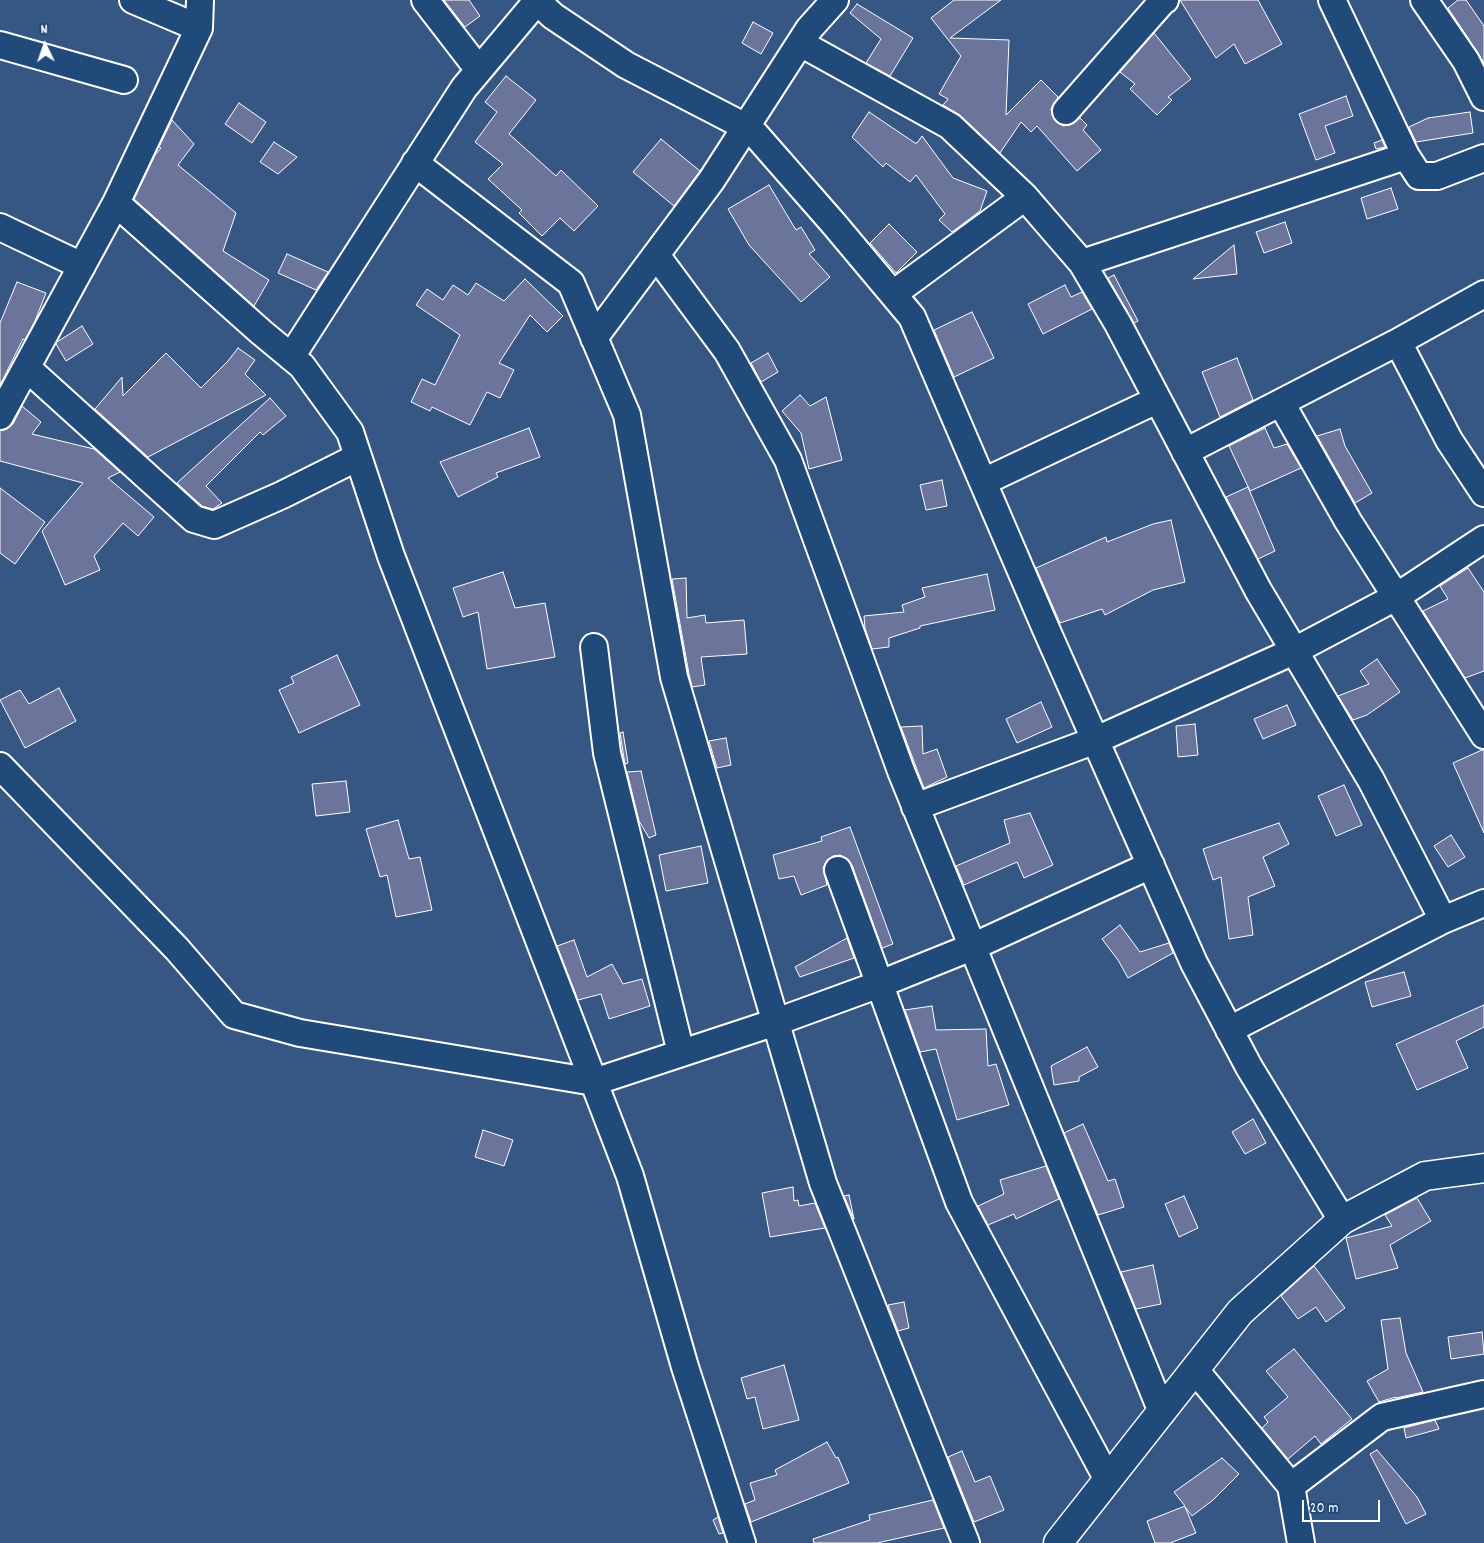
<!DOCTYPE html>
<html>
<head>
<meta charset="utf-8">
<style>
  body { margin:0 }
  #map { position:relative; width:1484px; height:1543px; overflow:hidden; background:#365784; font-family:Dekko,sans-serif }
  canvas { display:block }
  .north { position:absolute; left:20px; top:20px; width:50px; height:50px; -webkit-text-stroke:4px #1f4a7a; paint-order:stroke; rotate:357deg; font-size:14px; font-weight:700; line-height:20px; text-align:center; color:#fff }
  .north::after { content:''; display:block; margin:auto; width:18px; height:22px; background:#fff; clip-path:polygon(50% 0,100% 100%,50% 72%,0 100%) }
  .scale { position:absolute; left:1302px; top:1500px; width:78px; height:22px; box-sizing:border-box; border:2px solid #fff; border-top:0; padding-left:6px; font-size:15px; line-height:18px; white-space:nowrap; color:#fff; -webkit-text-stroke:4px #1f4a7a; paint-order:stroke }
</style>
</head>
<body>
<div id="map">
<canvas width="1484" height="1543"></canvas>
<div class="north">N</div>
<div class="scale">20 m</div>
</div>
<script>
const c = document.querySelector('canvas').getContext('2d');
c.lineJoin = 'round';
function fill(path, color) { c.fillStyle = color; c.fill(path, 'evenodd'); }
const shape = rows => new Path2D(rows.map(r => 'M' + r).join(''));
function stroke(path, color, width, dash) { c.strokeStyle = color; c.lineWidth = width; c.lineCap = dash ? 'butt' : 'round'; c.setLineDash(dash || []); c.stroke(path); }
const building = shape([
  [444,0,469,0,480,16,465,27,444,0],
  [954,0,1001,0,950,38,1009,40,1006,115,1041,80,1058,97,1051,109,1052,115,1056,122,1063,126,1070,125,1080,118,1087,125,1083,130,1101,150,1077,171,1037,126,1031,132,1021,122,1000,153,960,115,943,105,948,99,939,94,961,56,931,18,954,0],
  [1180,0,1258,0,1282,44,1245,64,1234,44,1216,58,1180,0],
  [1458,0,1466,0,1484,26,1484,63,1478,53,1448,8,1458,0],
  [857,4,913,38,890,76,866,63,881,39,850,13,857,4],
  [753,22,773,33,761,54,742,43,753,22],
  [1154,33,1191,79,1168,97,1172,100,1157,115,1130,89,1135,84,1120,72,1154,33],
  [506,76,536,100,509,134,556,176,561,170,598,206,574,231,560,218,542,236,519,213,522,210,488,179,503,164,475,142,497,112,485,102,506,76],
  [1346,96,1353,116,1325,126,1335,153,1316,160,1299,114,1346,96],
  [239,103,266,122,252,143,225,124,239,103],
  [869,112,915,143,917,143,922,136,953,178,987,191,980,211,952,232,939,220,945,214,916,175,910,182,886,163,883,167,852,137,869,112],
  [1470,112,1473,133,1416,142,1409,127,1428,118,1470,112],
  [172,120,194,144,178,165,236,213,223,251,269,280,254,306,134,199,155,155,161,148,159,147,172,120],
  [661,139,700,171,674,206,633,172,661,139],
  [1382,140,1385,147,1376,149,1374,143,1382,140],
  [274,142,297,157,278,174,260,162,274,142],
  [769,185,796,230,801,227,815,250,809,254,830,277,801,302,749,245,728,209,769,185],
  [1391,188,1398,209,1367,219,1361,198,1391,188],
  [1285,222,1292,243,1264,253,1256,232,1285,222],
  [889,224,917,252,896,273,870,243,889,224],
  [1234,245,1237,274,1193,279,1234,245],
  [287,254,328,272,316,290,278,273,287,254],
  [1114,275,1138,321,1134,323,1108,278,1114,275],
  [525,279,563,316,547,332,530,315,499,363,514,370,500,398,487,392,470,425,432,407,430,411,411,402,422,379,435,385,460,335,416,305,427,289,443,300,453,285,468,295,476,283,504,301,525,279],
  [17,282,46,293,35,321,25,340,23,339,0,385,0,323,17,282],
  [1065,285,1071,297,1082,292,1092,309,1043,334,1028,304,1065,285],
  [972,312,994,358,954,377,934,330,972,312],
  [82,326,93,344,66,361,56,344,57,342,82,326],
  [238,348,255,360,245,374,266,395,148,457,95,409,122,377,123,396,166,353,201,388,228,361,238,348],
  [768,353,778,372,761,382,751,363,768,353],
  [1237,358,1253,400,1220,417,1202,372,1237,358],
  [800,395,810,406,826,397,842,460,809,469,801,433,782,411,800,395],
  [270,398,286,416,263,435,260,432,206,486,222,503,213,509,202,506,177,483,270,398],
  [22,406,41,422,32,434,94,449,120,472,108,478,154,517,138,536,123,523,94,556,100,570,65,585,42,531,83,483,0,461,0,431,7,429,13,424,22,406],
  [529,428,540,457,496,473,498,477,458,497,440,462,529,428],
  [1265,428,1274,448,1287,444,1301,468,1250,491,1229,446,1265,428],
  [1340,429,1345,446,1372,493,1355,503,1317,436,1340,429],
  [942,480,947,506,926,510,920,485,942,480],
  [1248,487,1275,551,1258,559,1226,497,1248,487],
  [0,488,45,522,15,564,0,553,0,488],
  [1171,520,1185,582,1153,590,1105,615,1102,609,1060,623,1036,568,1106,537,1107,542,1153,524,1171,520],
  [1468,568,1484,592,1484,671,1465,678,1423,611,1448,599,1440,586,1468,568],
  [503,572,515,608,545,603,555,657,487,669,478,612,463,617,453,588,503,572],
  [987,574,995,610,920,626,920,628,889,638,889,647,872,649,865,628,864,616,904,612,902,605,925,597,922,588,987,574],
  [686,578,687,618,705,615,706,623,744,620,747,654,701,657,705,685,692,687,689,674,672,579,686,578],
  [337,655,360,705,299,733,279,690,294,683,291,677,337,655],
  [1377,659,1400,692,1367,715,1353,720,1338,696,1369,684,1360,671,1377,659],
  [59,688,76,721,25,748,0,700,20,690,29,704,59,688],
  [1041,702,1052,727,1017,743,1006,719,1041,702],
  [1287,705,1296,725,1263,739,1254,719,1287,705],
  [1195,724,1198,755,1178,757,1176,726,1195,724],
  [922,726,923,754,937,749,947,777,924,788,901,727,922,726],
  [623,732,628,763,625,764,620,733,623,732],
  [726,738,731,765,717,768,709,741,726,738],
  [1482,750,1484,750,1484,833,1453,763,1482,750],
  [641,771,656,835,649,838,639,821,627,772,641,771],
  [346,781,350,812,316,816,312,784,346,781],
  [1344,785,1362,825,1336,836,1318,796,1344,785],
  [1030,813,1053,865,1024,878,1017,862,964,885,956,866,1010,843,1004,820,1030,813],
  [398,820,409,859,420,857,432,910,396,917,387,875,380,877,366,829,398,820],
  [1279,823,1289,844,1263,857,1275,886,1248,897,1253,935,1229,939,1221,877,1213,880,1203,849,1279,823],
  [850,827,893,944,882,948,852,865,848,859,840,855,833,856,827,860,823,868,827,885,801,895,794,876,779,879,773,855,822,841,821,837,850,827],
  [1451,835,1465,857,1448,867,1434,846,1451,835],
  [701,846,708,883,666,891,659,855,701,846],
  [1120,925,1140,952,1169,943,1173,953,1128,978,1118,960,1102,939,1120,925],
  [847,938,854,958,800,977,795,967,847,938],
  [574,940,587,977,612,964,623,984,642,979,650,1006,609,1019,601,994,578,1000,557,946,574,940],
  [1404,972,1411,996,1372,1007,1365,982,1404,972],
  [1484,1005,1484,1027,1456,1041,1468,1068,1417,1090,1396,1044,1484,1005],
  [932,1006,936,1030,986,1029,988,1066,996,1064,1009,1105,957,1120,936,1049,920,1052,905,1010,932,1006],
  [1087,1047,1098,1067,1079,1077,1079,1081,1054,1085,1051,1066,1087,1047],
  [1253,1119,1266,1143,1245,1154,1232,1132,1253,1119],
  [1083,1124,1108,1181,1115,1179,1124,1207,1098,1215,1064,1133,1083,1124],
  [483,1130,513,1140,504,1166,475,1157,483,1130],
  [1046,1166,1059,1199,1016,1219,1014,1214,988,1225,978,1206,1004,1194,1000,1180,1046,1166],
  [793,1187,794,1201,798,1200,799,1206,815,1203,825,1228,770,1237,762,1193,793,1187],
  [849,1195,854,1219,844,1196,849,1195],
  [1184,1196,1198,1228,1179,1237,1165,1204,1184,1196],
  [1417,1198,1431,1221,1390,1245,1398,1268,1356,1279,1346,1238,1392,1226,1385,1215,1417,1198],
  [1153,1265,1161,1304,1136,1309,1121,1272,1153,1265],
  [1314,1266,1345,1308,1326,1322,1316,1307,1298,1319,1281,1296,1314,1266],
  [904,1302,909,1328,898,1331,888,1305,904,1302],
  [1400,1318,1406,1353,1423,1392,1396,1398,1396,1397,1379,1402,1367,1381,1388,1369,1381,1320,1400,1318],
  [1482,1332,1484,1354,1451,1359,1448,1337,1482,1332],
  [1294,1349,1352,1419,1321,1444,1315,1436,1288,1459,1262,1428,1268,1422,1264,1417,1288,1397,1266,1371,1294,1349],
  [784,1365,799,1420,763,1429,755,1397,747,1399,741,1378,784,1365],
  [1435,1420,1439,1429,1406,1438,1404,1428,1435,1420],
  [827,1442,836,1458,838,1457,849,1483,751,1522,745,1504,755,1500,750,1483,777,1475,775,1470,827,1442],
  [1377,1450,1417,1497,1426,1514,1406,1524,1370,1454,1377,1450],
  [962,1451,975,1482,990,1476,1004,1510,974,1522,948,1457,962,1451],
  [1222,1458,1239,1474,1213,1500,1192,1516,1185,1507,1196,1533,1170,1543,1155,1543,1147,1521,1185,1506,1174,1492,1222,1458],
  [933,1500,944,1528,877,1543,814,1543,813,1539,870,1520,869,1515,933,1500],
  [718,1517,723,1533,719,1534,713,1520,718,1517]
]);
fill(building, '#6b749b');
stroke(building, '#fff', 1);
const street = shape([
  [133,0,199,28],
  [425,0,479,70],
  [536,0,553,16,626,65,746,127,756,135,834,224,912,317,1046,629,1194,963,1249,1067,1342,1220],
  [1332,0,1406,156,1419,176,1437,176,1484,158],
  [1424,0,1466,61,1484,97],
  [800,43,950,126,1025,197,1082,263,1118,324,1258,590,1371,780,1443,920],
  [0,45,124,80],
  [1066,111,1162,2,1165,0],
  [415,163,571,283,627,415,674,677,823,1183,966,1543],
  [116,203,261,332,302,366,350,432,391,556,630,1176,685,1367,742,1543],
  [0,227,82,266],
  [656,255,727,351,788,460,901,771,1162,1412],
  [1082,263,1406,156],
  [893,294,1025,197],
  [594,338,711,181,809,29,835,0],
  [1398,342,1449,440,1484,493],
  [291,357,464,88,538,0],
  [27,368,194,519,214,525,282,495,358,457],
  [1281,403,1348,521,1484,735],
  [0,416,116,203,199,28,200,0],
  [1185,452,1398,342,1484,294],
  [983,482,1157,400],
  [594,647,607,753,681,1053],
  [0,766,177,949,234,1015,300,1033,594,1082,776,1022,880,984,972,947,1151,865],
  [915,807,1096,740,1294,651,1396,597,1484,539],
  [838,870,959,1202,1108,1480],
  [1229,1030,1443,920,1484,903],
  [1195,1370,1291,1486,1301,1543],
  [1291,1486,1382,1417,1484,1394]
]);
const secondary = shape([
  [1058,1543,1240,1312,1342,1220,1425,1176,1484,1168]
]);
stroke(street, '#fff', 30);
stroke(secondary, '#fff', 31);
stroke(street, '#1f4a7a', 26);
stroke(secondary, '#1f4a7a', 28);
</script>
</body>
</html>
